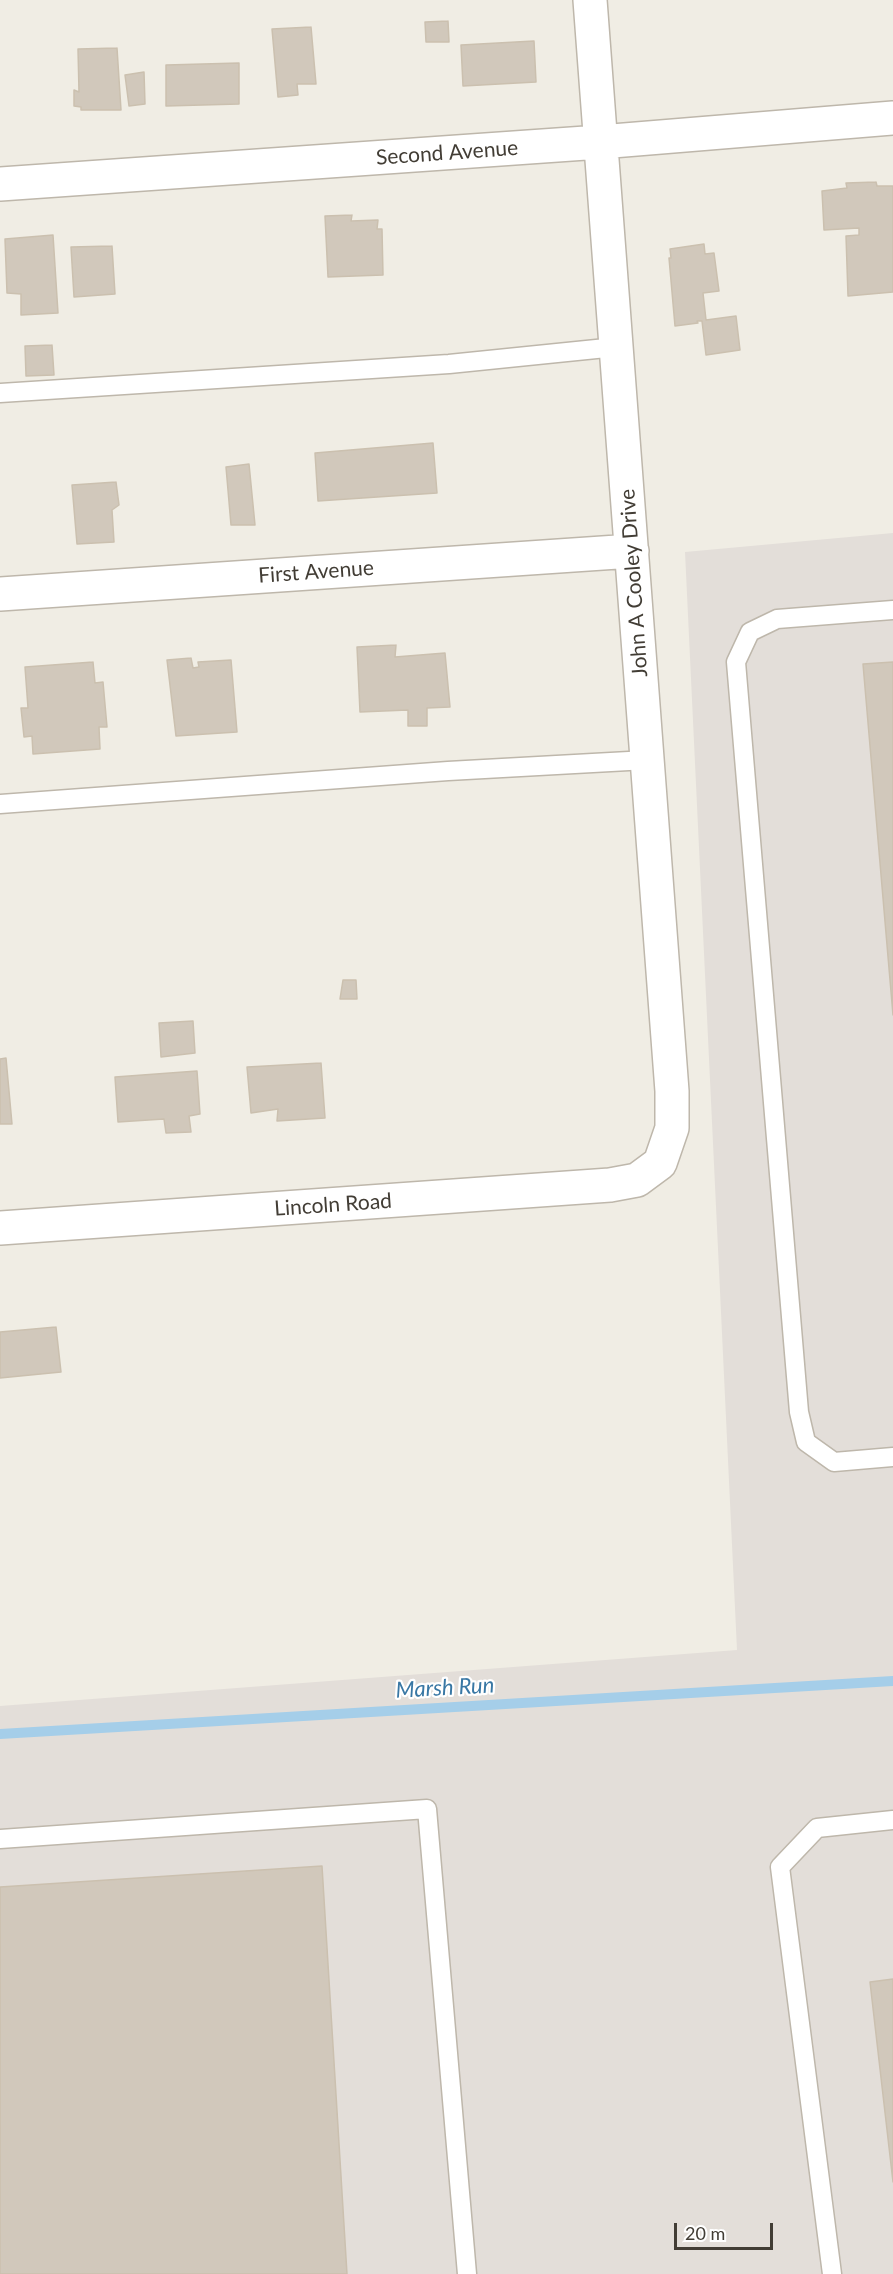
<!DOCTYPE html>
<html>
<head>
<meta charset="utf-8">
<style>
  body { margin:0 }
  #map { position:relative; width:893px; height:2274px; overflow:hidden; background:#f0ede4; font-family:Lato,sans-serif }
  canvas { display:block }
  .scale { position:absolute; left:674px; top:2223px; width:99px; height:27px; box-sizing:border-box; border:3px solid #423d35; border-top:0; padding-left:8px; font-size:18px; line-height:21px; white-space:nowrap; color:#423d35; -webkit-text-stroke:4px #fff; paint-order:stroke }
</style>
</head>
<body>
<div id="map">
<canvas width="893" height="2274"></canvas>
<div class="scale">20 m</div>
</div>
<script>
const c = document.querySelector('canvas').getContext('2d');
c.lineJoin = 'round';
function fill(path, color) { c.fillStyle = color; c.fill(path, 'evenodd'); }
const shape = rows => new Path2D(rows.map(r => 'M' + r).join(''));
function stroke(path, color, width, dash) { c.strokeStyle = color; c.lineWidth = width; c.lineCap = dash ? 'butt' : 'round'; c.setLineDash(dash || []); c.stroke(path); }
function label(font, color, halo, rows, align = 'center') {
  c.font = font + ' Lato,sans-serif'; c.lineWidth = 4.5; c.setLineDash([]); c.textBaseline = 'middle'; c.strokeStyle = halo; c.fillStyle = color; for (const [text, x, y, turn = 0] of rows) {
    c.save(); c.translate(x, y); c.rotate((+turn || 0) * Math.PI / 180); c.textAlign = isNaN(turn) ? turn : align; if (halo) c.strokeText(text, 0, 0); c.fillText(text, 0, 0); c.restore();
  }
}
fill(shape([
  [893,533,893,2274,0,2274,0,1706,737,1650,685,552]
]), '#e3ded9');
stroke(shape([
  [0,1734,893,1681]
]), '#a5cee9', 10);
const building = shape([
  [448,21,449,42,426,42,425,22,448,21],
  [311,27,316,84,297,84,298,95,278,97,272,29,311,27],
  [534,41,536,82,463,86,461,45,534,41],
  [117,48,121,110,81,110,81,107,74,106,74,90,79,92,78,49,117,48],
  [239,63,239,104,166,106,166,65,239,63],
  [144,72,145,104,129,106,125,75,144,72],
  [876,182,877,186,893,186,893,292,848,296,846,236,859,235,859,228,824,230,822,191,847,188,846,183,876,182],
  [352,215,351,221,378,220,377,229,382,229,383,275,328,277,325,216,352,215],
  [53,235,58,313,21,315,21,294,7,293,5,239,53,235],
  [704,244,705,254,714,253,719,291,703,293,706,320,736,316,740,350,706,355,702,321,697,321,698,323,675,326,669,258,671,258,670,249,704,244],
  [112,246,115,294,74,297,71,247,112,246],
  [52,345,54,375,26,376,25,346,52,345],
  [433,443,437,493,318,501,315,453,433,443],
  [249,464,255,525,231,525,226,467,249,464],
  [116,482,119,505,112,510,114,542,77,544,72,485,116,482],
  [396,645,395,657,445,653,450,707,427,708,427,726,408,726,408,710,360,712,357,647,396,645],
  [191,658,193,668,199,667,198,662,231,660,237,732,176,736,167,660,191,658],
  [93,662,95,683,103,682,107,727,99,727,100,749,33,754,32,736,24,737,21,708,28,708,25,667,93,662],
  [893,662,893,1015,863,664,893,662],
  [343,980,356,980,357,999,340,999,343,980],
  [193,1021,195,1053,161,1057,159,1023,193,1021],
  [6,1058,12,1124,0,1124,0,1059,6,1058],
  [321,1063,325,1118,277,1121,278,1109,251,1113,247,1067,321,1063],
  [197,1071,200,1114,189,1116,191,1132,166,1133,164,1119,118,1122,115,1077,197,1071],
  [56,1327,61,1372,0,1378,0,1332,56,1327],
  [322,1866,347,2274,0,2274,0,1887,322,1866],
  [893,1979,893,2182,870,1982,893,1979]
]);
fill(building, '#d1c8bb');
stroke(building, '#cbc0af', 1.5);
const lane = shape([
  [0,393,449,364,616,347],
  [893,610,777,619,750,632,736,662,799,1412,806,1442,834,1462,893,1457],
  [0,804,448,771,647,760],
  [0,1839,427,1809,467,2274],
  [832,2274,780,1867,817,1828,893,1820]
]);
const street = shape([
  [0,184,600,142,893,118],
  [0,594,632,551],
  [0,1228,610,1185,637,1180,660,1163,672,1128,672,1091,590,0]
]);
stroke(lane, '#beb7ab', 21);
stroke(street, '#beb7ab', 36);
stroke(lane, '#fff', 18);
stroke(street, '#fff', 33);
label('21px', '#423d35', '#fff', [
  ["Second Avenue",447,153,-4],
  ["First Avenue",316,572,-4],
  ["John A Cooley Drive",634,583,-94],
  ["Lincoln Road",333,1205,-4]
]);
label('italic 22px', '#3877a4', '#fff', [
  ["Marsh Run",445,1688,-3]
]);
</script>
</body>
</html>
